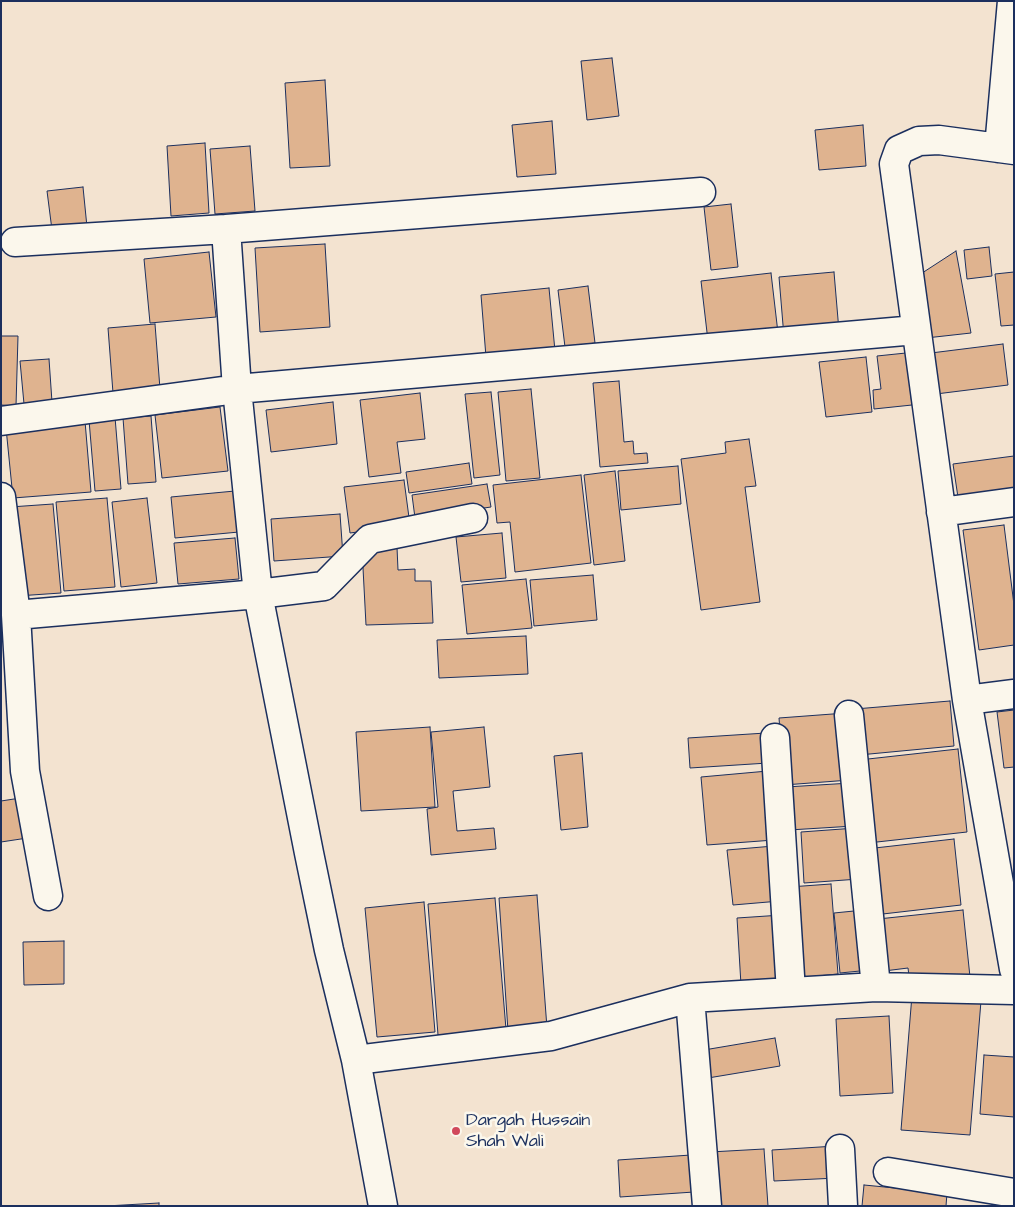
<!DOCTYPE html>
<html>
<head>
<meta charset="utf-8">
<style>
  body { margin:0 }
  #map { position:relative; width:1015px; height:1207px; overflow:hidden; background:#f3e3d0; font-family:"Architects Daughter",sans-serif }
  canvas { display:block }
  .frame { position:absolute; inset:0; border:2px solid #1b2f5e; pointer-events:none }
</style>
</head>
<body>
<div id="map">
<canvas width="1015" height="1207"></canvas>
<div class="frame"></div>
</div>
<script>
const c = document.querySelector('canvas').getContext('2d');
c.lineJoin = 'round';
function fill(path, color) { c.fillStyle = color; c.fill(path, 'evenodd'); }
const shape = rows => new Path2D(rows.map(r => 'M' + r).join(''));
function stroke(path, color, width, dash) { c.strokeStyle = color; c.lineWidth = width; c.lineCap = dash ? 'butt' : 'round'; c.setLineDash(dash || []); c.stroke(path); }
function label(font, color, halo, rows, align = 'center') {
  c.font = font + ' "Architects Daughter",sans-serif'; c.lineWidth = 5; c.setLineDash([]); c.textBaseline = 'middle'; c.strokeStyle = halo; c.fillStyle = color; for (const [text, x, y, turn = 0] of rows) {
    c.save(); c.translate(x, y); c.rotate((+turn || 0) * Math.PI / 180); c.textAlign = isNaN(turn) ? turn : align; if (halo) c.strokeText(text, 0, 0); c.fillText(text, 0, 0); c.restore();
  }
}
const building = shape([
  [612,58,619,116,587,120,581,61,612,58],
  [325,80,330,166,290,168,285,83,325,80],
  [552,121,556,174,517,177,512,125,552,121],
  [863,125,866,166,819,170,815,130,863,125],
  [205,143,209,213,171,216,167,146,205,143],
  [250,146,255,211,215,214,210,149,250,146],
  [83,187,87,227,52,230,47,191,83,187],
  [731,204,738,267,711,270,704,207,731,204],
  [325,244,330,327,260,332,255,248,325,244],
  [989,247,992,276,967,279,964,250,989,247],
  [956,251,971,333,926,338,916,277,956,251],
  [209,252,216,317,150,323,144,259,209,252],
  [834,272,839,331,784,337,779,277,834,272],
  [1014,272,1014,325,1001,326,995,274,1014,272],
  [771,273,778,333,708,341,701,281,771,273],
  [588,286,595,343,565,347,558,290,588,286],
  [549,288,555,351,486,357,481,295,549,288],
  [155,324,160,389,113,393,108,328,155,324],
  [1,336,18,336,16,406,1,405,1,336],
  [1003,344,1008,385,936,394,931,353,1003,344],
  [906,353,912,405,874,409,873,390,881,389,877,356,906,353],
  [866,357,872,412,826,417,819,362,866,357],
  [49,359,52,402,24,404,20,361,49,359],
  [619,381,624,442,633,441,634,454,647,453,648,463,600,467,593,383,619,381],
  [531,389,540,478,506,481,498,392,531,389],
  [491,392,500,475,474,478,465,394,491,392],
  [420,393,425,439,397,442,401,473,369,477,360,400,420,393],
  [333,402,337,444,271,452,266,410,333,402],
  [220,407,228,471,162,478,155,415,220,407],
  [151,416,156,482,128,484,123,418,151,416],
  [115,417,121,489,95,491,89,420,115,417],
  [85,421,91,492,13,498,6,428,85,421],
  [749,439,756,486,745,487,760,602,701,610,681,459,726,453,725,442,749,439],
  [1014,456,1014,497,959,504,953,464,1014,456],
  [469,463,472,484,409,493,406,472,469,463],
  [678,466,681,504,621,510,618,471,678,466],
  [615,471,625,561,594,565,584,475,615,471],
  [581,475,591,563,515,572,510,522,497,523,493,485,581,475],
  [404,480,410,525,350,533,344,487,404,480],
  [487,484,491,507,415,518,412,495,487,484],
  [235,491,239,532,175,538,171,497,235,491],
  [107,498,115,587,64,591,56,502,107,498],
  [147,498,157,583,121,587,112,502,147,498],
  [53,504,61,593,17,596,10,507,53,504],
  [340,514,343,556,274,561,271,519,340,514],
  [1004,525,1014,605,1014,645,979,650,963,530,1004,525],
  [502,533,506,578,461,582,456,537,502,533],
  [235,538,239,579,178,584,174,543,235,538],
  [397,547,398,570,415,569,415,581,431,581,433,623,366,625,362,549,397,547],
  [593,575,597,620,534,626,530,580,593,575],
  [526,579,532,628,467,634,462,585,526,579],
  [526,636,528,674,439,678,437,640,526,636],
  [950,701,954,746,859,755,855,709,950,701],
  [1014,710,1014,767,1004,768,997,712,1014,710],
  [846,713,850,780,784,785,779,718,846,713],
  [430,727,435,807,361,811,356,732,430,727],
  [484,727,490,787,453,791,457,831,494,828,496,849,431,855,427,809,438,807,431,732,484,727],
  [766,733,768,763,690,768,688,738,766,733],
  [958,749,967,832,868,843,859,760,958,749],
  [582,753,588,827,561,830,554,756,582,753],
  [768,771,774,840,707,845,701,777,768,771],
  [851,783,854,826,789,830,786,787,851,783],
  [27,797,34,837,1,842,1,801,27,797],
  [856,828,859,879,804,883,801,832,856,828],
  [954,839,961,905,874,915,866,849,954,839],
  [774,846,780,901,733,905,727,850,774,846],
  [831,884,838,974,797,978,789,887,831,884],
  [537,895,547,1028,508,1031,499,898,537,895],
  [495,898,506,1029,438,1035,428,904,495,898],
  [424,902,435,1032,377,1037,365,908,424,902],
  [864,910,870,970,840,973,834,913,864,910],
  [963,910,970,977,910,984,908,968,884,971,878,919,963,910],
  [782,915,785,983,741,985,737,918,782,915],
  [64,941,64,984,24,985,23,942,64,941],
  [912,995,981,1001,970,1135,901,1130,912,995],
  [889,1016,893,1093,840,1096,836,1019,889,1016],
  [775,1038,780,1066,702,1079,698,1051,775,1038],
  [984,1055,1014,1057,1014,1117,980,1114,984,1055],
  [836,1146,837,1178,774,1181,772,1150,836,1146],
  [764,1149,768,1206,715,1206,710,1152,764,1149],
  [691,1155,694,1192,620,1197,618,1160,691,1155],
  [864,1185,947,1193,946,1206,862,1206,864,1185],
  [159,1203,159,1206,106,1206,159,1203]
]);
fill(building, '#dfb38f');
stroke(building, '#1b2f5e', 1);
const minor = shape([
  [999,148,1012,1],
  [1014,150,939,140,919,141,899,150,894,164,967,700,1014,969],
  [226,229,237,389,258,594,309,853,329,950,356,1060,383,1206],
  [15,242,226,229,701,192],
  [1,421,237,389,916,330],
  [1,497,16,615,25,771,48,896],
  [941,512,1014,502],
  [16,615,258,594,324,586,370,539,473,518],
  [967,700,1014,694],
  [849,715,876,987,1014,990],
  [775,738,791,992],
  [690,998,707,1206],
  [356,1060,551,1036,690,998,876,987],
  [840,1149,843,1206],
  [888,1172,1014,1193]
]);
stroke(minor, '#1b2f5e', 31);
stroke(minor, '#fbf7ec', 28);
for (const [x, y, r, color] of [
  [456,1131,5,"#d1495b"]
]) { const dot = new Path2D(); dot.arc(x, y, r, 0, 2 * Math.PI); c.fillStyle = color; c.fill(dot); stroke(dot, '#fbf7ec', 2); }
label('18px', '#1b2f5e', '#fbf7ec', [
  ["Dargah Hussain",466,1121],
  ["Shah Wali",466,1142]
], 'left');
</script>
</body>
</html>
